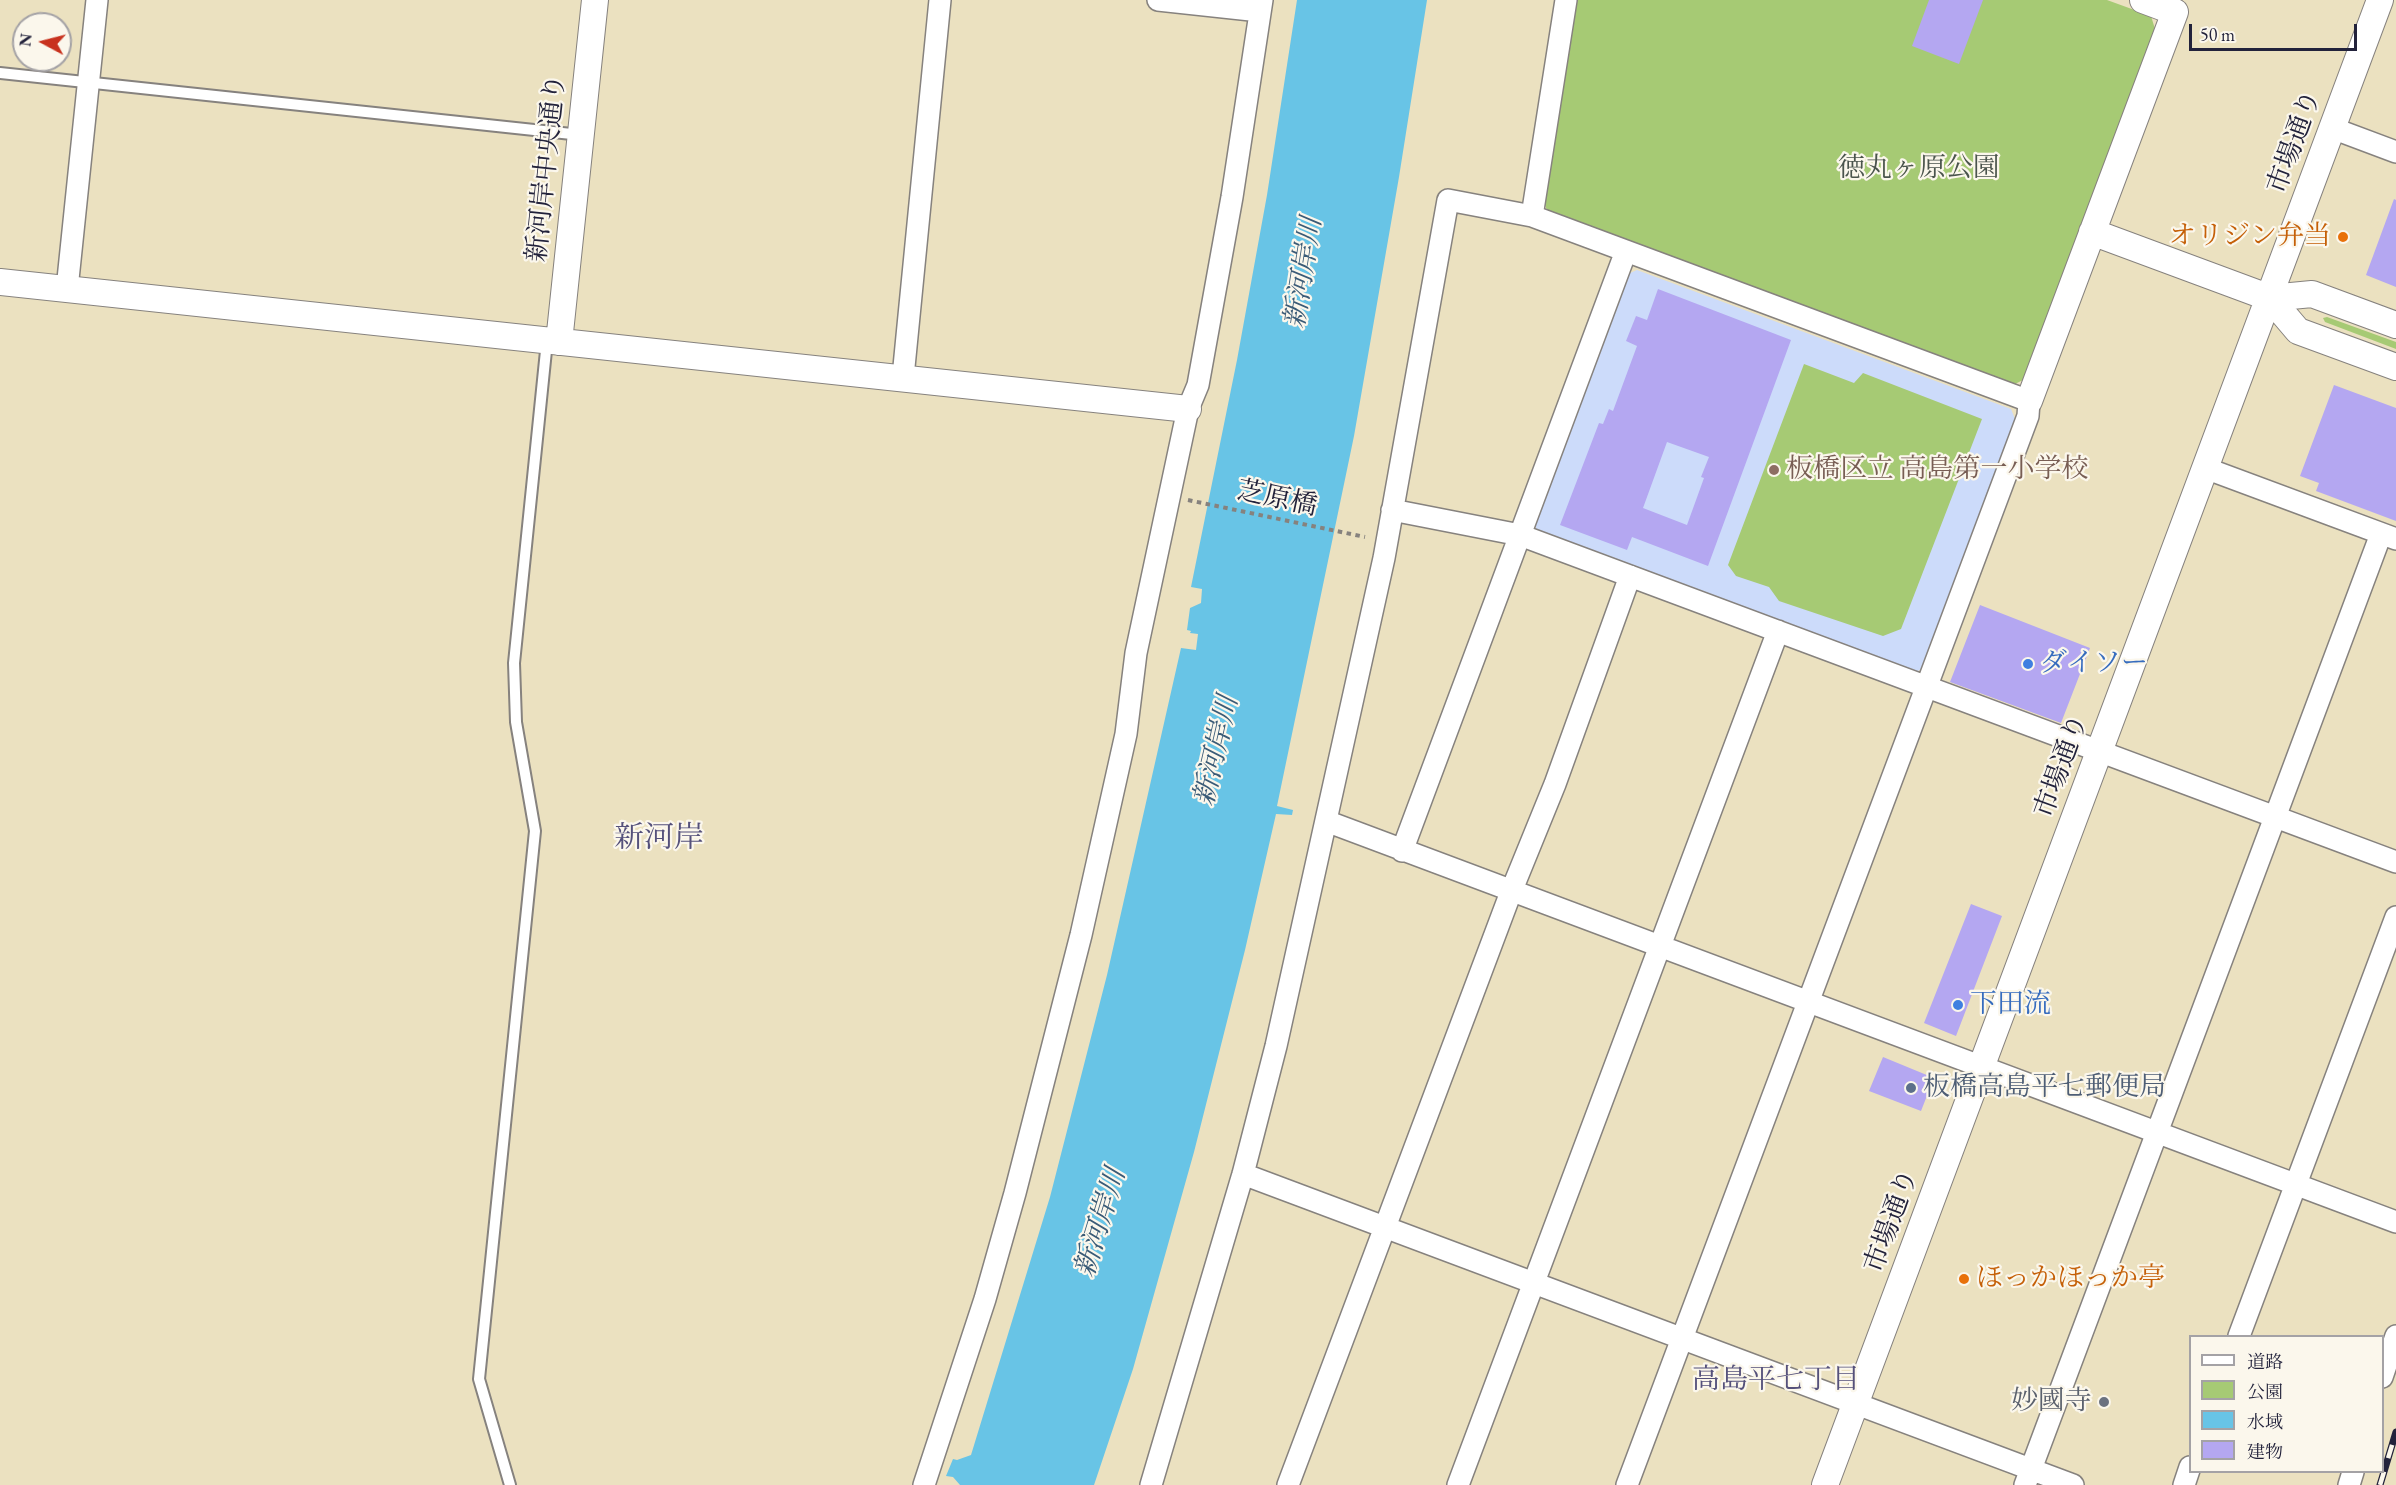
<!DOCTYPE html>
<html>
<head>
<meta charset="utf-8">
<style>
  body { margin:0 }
  #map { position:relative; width:2396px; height:1485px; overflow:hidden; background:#ebe1c0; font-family:"EB Garamond","Noto Serif JP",serif }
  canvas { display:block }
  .legend { position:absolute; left:2189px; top:1335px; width:195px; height:138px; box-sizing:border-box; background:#fbf7ec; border:2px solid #a4a2a5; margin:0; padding:8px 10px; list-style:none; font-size:18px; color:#22223b }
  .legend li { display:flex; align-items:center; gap:12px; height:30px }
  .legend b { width:30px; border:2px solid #a4a2a5 }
  .north { position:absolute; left:12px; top:12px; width:60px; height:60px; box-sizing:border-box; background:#fbf7ec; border:2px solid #a4a2a5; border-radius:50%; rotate:277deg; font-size:16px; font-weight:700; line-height:24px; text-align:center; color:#22223b }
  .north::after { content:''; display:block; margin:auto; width:21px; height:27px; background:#c8321e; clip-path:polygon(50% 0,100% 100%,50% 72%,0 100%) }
  .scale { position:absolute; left:2189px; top:24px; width:168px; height:27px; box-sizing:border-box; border:3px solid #22223b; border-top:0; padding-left:8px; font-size:18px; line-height:21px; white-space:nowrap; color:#22223b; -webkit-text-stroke:4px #fbf7ec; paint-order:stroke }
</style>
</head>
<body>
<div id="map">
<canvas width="2396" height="1485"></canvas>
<ul class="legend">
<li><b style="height:8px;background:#fff"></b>道路</li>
<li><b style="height:16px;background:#a6ca74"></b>公園</li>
<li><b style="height:16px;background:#68c4e6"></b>水域</li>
<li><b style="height:16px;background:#b4a7f1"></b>建物</li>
</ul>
<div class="north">N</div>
<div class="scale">50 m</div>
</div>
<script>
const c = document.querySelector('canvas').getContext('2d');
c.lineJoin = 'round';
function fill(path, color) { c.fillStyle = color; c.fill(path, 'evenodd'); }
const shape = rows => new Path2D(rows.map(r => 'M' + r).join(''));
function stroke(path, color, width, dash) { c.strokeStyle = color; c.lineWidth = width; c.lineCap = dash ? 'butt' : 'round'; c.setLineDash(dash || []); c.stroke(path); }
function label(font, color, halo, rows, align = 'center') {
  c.font = font + ' "EB Garamond","Noto Serif JP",serif'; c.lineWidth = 4.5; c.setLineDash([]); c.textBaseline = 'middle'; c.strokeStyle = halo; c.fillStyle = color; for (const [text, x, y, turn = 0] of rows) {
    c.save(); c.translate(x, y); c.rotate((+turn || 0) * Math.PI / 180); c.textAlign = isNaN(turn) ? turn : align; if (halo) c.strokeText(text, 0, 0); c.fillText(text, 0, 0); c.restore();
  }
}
fill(shape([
  [1637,270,2011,409,2015,419,1921,669,1912,675,1538,534,1534,522,1628,274]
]), '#ccdbfa');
fill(shape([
  [1575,0,2107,0,2151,16,2155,29,2023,380,2013,385,1548,212,1544,203],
  [2327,317,2396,342,2396,349,2325,322,2323,318],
  [1804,364,1854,383,1863,373,1982,419,1901,629,1883,636,1779,601,1769,587,1736,576,1728,565]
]), '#a6ca74');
fill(shape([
  [1297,0,1427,0,1399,177,1354,436,1277,806,1293,810,1292,815,1276,814,1245,950,1194,1152,1133,1369,1094,1485,960,1485,953,1477,946,1476,953,1459,957,1460,971,1455,1050,1197,1107,975,1181,648,1196,650,1198,634,1190,633,1191,631,1187,630,1190,608,1201,603,1202,589,1191,587,1237,360,1267,195]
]), '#68c4e6');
fill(shape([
  [1929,0,1983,0,1959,64,1912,46],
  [2394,199,2396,200,2396,287,2366,275],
  [1658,289,1791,340,1708,566,1632,537,1627,550,1560,525,1599,423,1603,424,1609,409,1613,411,1637,346,1626,341,1636,316,1647,320],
  [1667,442,1709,457,1701,477,1704,478,1687,525,1643,508],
  [2334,385,2396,408,2396,521,2316,491,2319,483,2300,476],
  [1980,605,2090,648,2061,723,1950,682],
  [1971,904,2002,916,1956,1036,1924,1023],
  [1883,1057,1934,1078,1921,1111,1869,1091]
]), '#b4a7f1');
const service = shape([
  [0,73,581,135],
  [510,1485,479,1379,535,831,516,722,514,663,547,341]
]);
const minor = shape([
  [1158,0,1260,11],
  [2332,128,2396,152],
  [1532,216,1566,0],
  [67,289,97,0],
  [903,377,940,0],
  [2205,468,2396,539],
  [1392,510,1520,535,2396,862],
  [1326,821,2396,1222],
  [1402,851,1626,251],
  [1243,1174,2073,1485],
  [2239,1336,2396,917],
  [2382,1377,2396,1336],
  [924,1485,985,1299,1015,1193,1081,935,1126,734,1136,653,1188,409,1198,385,1232,197,1262,0],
  [1151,1485,1243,1174,1276,1046,1384,558,1448,200,1532,216,2029,401,2028,416,1627,1485],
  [1288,1485,1511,892,1555,784,1630,576],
  [1458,1485,1778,631],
  [2025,1485,2381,534],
  [2184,1485,2190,1467],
  [2349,1485,2353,1472]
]);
const tertiary = shape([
  [2092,232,2270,298,2312,294,2396,325],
  [0,282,1188,409],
  [2270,298,2298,331,2396,367],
  [559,342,595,0],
  [2029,401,2175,12,2143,0],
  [1825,1485,2380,0]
]);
stroke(service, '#86827e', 14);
stroke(minor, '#86827e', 24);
stroke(tertiary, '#86827e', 28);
stroke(shape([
  [1188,500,1365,537]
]), '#86827e', 4, [4.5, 4.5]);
stroke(service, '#fff', 10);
stroke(minor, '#fff', 21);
stroke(tertiary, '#fff', 26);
const rail = shape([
  [2380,1485,2396,1432]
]);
stroke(rail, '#22223b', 7);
stroke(rail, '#fbf7ec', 4.5, [14]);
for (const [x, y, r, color] of [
  [2343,237,6,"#e8710a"],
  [1774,470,6,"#8d6e63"],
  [2028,664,6,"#3f7fe0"],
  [1958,1005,6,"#3f7fe0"],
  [1911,1088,6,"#5c6f8a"],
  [1964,1279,6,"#e8710a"],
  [2104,1402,6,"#6b7280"]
]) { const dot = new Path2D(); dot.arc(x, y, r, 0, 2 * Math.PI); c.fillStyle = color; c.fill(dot); stroke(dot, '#fbf7ec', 2); }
label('27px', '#22223b', '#fbf7ec', [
  ["市場通り",2295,142,-70],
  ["新河岸中央通り",547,168,-84],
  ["芝原橋",1277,499,12],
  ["市場通り",2062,766,-70],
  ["市場通り",1892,1221,-70]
]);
label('27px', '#4a544c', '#fbf7ec', [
  ["徳丸ヶ原公園",1919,169]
]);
label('27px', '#c56008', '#fbf7ec', [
  ["オリジン弁当",2331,237],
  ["ほっかほっか亭",1976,1279,"left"]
], 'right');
label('27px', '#785e54', '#fbf7ec', [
  ["板橋区立 高島第一小学校",1786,470]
], 'left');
label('27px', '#366cbe', '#fbf7ec', [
  ["ダイソー",2040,664],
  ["下田流",1970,1005]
], 'left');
label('27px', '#4e5e75', '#fbf7ec', [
  ["板橋高島平七郵便局",1923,1088]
], 'left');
label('27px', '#5b616d', '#fbf7ec', [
  ["妙國寺",2092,1402]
], 'right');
label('italic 28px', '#3a5b77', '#fbf7ec', [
  ["新河岸川",1304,273,-81],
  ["新河岸川",1217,751,-77],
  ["新河岸川",1101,1223,-73]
]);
label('28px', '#55517b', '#fbf7ec', [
  ["高島平七丁目",1776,1380]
]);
label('30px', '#55517b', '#fbf7ec', [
  ["新河岸",659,839]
]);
</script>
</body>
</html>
